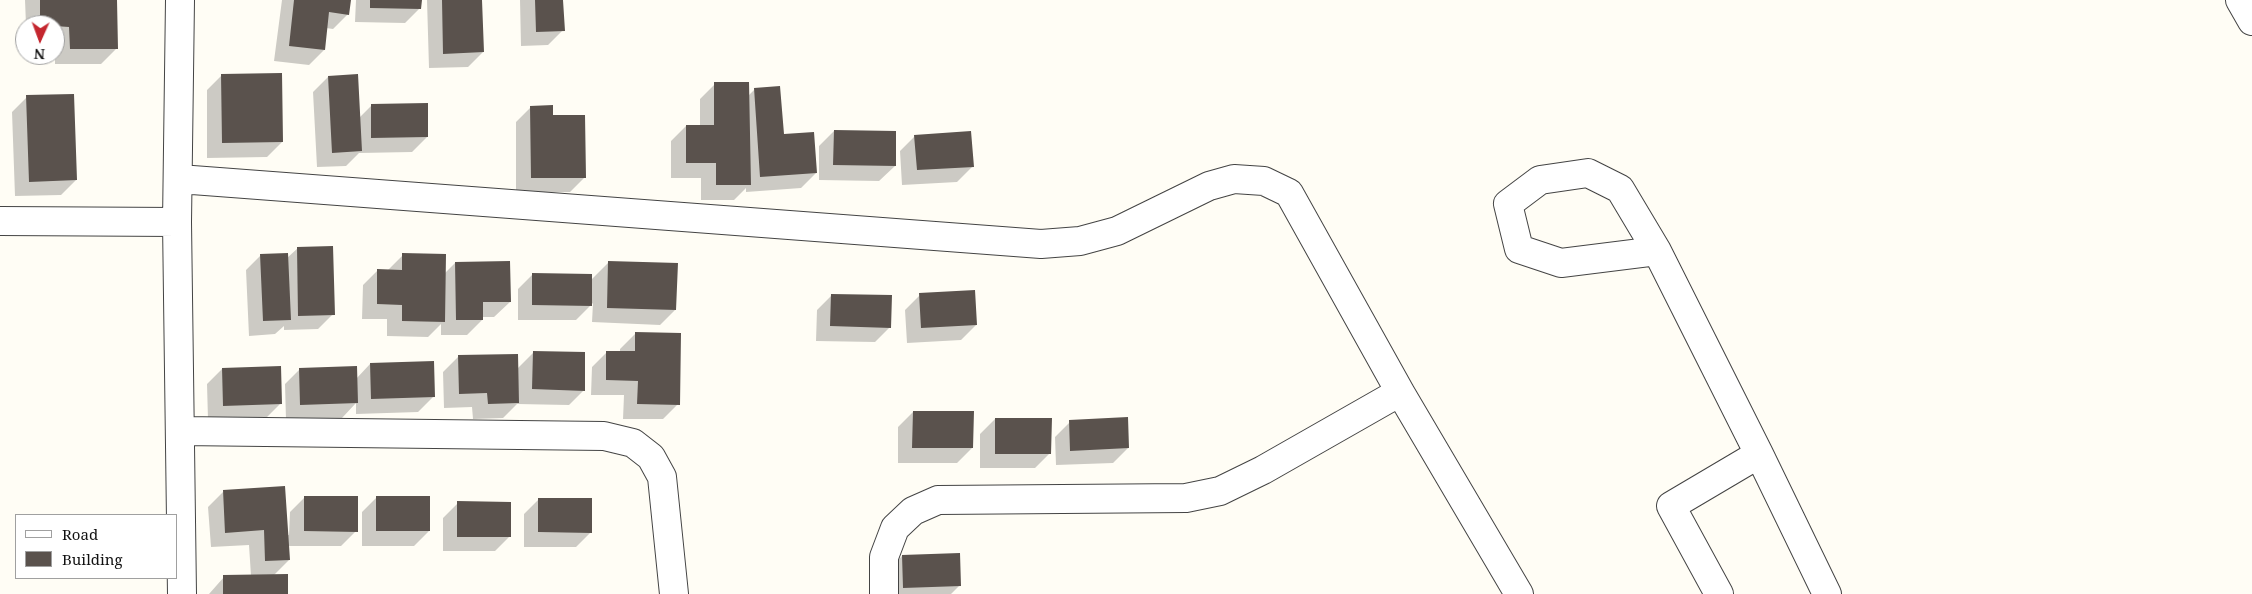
<!DOCTYPE html>
<html>
<head>
<meta charset="utf-8">
<style>
  body { margin:0 }
  #map { position:relative; width:2252px; height:594px; overflow:hidden; background:#fffdf5; font-family:"Noto Serif",serif }
  canvas { display:block }
  .legend { position:absolute; left:15px; top:514px; width:162px; height:65px; box-sizing:border-box; background:#fff; border:1px solid #a0a0a0; margin:0; padding:6px 9px; list-style:none; font-size:15px; color:#111 }
  .legend li { display:flex; align-items:center; gap:10px; height:25px }
  .legend b { width:25px; border:1px solid #a0a0a0 }
  .north { position:absolute; left:15px; top:15px; width:50px; height:50px; box-sizing:border-box; background:#fff; border:1px solid #a0a0a0; border-radius:50%; rotate:182deg; font-size:14px; font-weight:700; line-height:20px; text-align:center; color:#111 }
  .north::after { content:''; display:block; margin:auto; width:18px; height:22px; background:#c4262e; clip-path:polygon(50% 0,100% 100%,50% 72%,0 100%) }
</style>
</head>
<body>
<div id="map">
<canvas width="2252" height="594"></canvas>
<ul class="legend">
<li><b style="height:6px;background:#fff"></b>Road</li>
<li><b style="height:14px;background:#5a524d"></b>Building</li>
</ul>
<div class="north">N</div>
</div>
<script>
const c = document.querySelector('canvas').getContext('2d');
c.lineJoin = 'round';
function fill(path, color) { c.fillStyle = color; c.fill(path, 'evenodd'); }
const shape = rows => new Path2D(rows.map(r => 'M' + r).join(''));
function stroke(path, color, width, dash) { c.strokeStyle = color; c.lineWidth = width; c.lineCap = dash ? 'butt' : 'round'; c.setLineDash(dash || []); c.stroke(path); }
fill(shape([
  [25,0,116,0,116,49,101,64,55,64,55,25,26,25],
  [282,0,350,0,348,14,333,29,326,28,324,50,309,65,274,61],
  [356,0,420,0,420,8,405,23,355,22],
  [427,0,481,0,483,52,468,67,429,68],
  [520,0,562,0,563,30,548,45,521,46],
  [222,75,282,142,267,157,207,158,207,90],
  [328,77,359,118,372,105,427,137,412,152,359,153,346,166,317,167,313,92],
  [715,84,748,96,755,89,782,136,816,173,801,188,746,192,746,188,734,200,701,200,701,178,671,178,671,141,686,126,700,126,700,99],
  [27,97,76,180,61,195,15,196,12,112],
  [531,107,552,117,585,177,570,192,516,193,516,122],
  [834,131,895,166,879,181,819,180,819,146],
  [915,136,973,166,957,182,902,185,900,151],
  [298,248,333,314,318,329,284,330,284,326,275,334,249,336,246,270,261,255,287,258],
  [403,255,444,274,455,263,510,302,494,317,482,317,482,320,467,335,441,335,441,324,428,337,387,336,387,319,362,319,363,285,378,270,388,270],
  [609,262,675,310,660,325,592,322,593,303,576,320,518,320,518,289,533,274,591,280],
  [832,295,890,327,875,342,816,341,817,310],
  [920,295,976,325,961,340,907,343,905,310],
  [635,334,678,404,663,419,623,419,624,395,591,395,592,367,607,352,620,352,620,349],
  [533,353,584,390,569,405,517,404,503,418,473,419,472,407,444,408,443,372,458,357,517,369],
  [370,364,433,397,418,412,356,414,356,403,342,418,286,420,285,384,300,369,356,379],
  [222,369,281,403,266,418,208,420,207,384],
  [913,412,972,448,957,463,898,463,898,427],
  [995,419,1050,453,1035,468,980,468,980,434],
  [1070,422,1128,448,1113,463,1056,465,1055,437],
  [223,492,287,535,289,535,290,512,305,497,356,531,341,546,288,546,289,560,273,576,287,594,209,594,224,577,251,576,249,545,211,547,208,507],
  [377,497,429,531,414,546,362,546,362,512],
  [539,499,591,532,576,547,524,547,524,514],
  [458,503,510,536,495,551,443,551,443,518],
  [902,556,960,585,951,594,888,594,887,571]
]), '#0003');
fill(shape([
  [40,0,117,0,118,49,70,49,69,27,40,25],
  [294,0,351,0,349,15,329,12,325,50,289,46],
  [370,0,422,0,421,9,370,8],
  [442,0,482,0,484,52,443,54],
  [535,0,563,0,565,31,536,32],
  [282,73,283,142,222,143,221,74],
  [358,74,362,151,332,153,328,76],
  [714,82,749,82,751,185,716,185,716,163,686,163,686,125,714,125],
  [780,86,784,134,814,132,817,173,760,177,754,88],
  [74,94,77,180,29,182,26,95],
  [428,103,428,137,371,138,371,104],
  [553,105,553,115,585,115,586,178,531,178,530,106],
  [834,130,896,131,896,166,833,165],
  [971,131,974,167,917,170,914,135],
  [333,246,335,315,298,316,297,247],
  [288,253,291,320,263,321,260,254],
  [402,253,446,254,445,322,402,321,402,305,377,304,377,269,402,270],
  [510,261,511,302,483,302,483,320,456,320,455,262],
  [608,261,678,263,676,310,607,308],
  [532,273,592,274,592,306,532,305],
  [975,290,977,325,921,328,919,293],
  [831,294,892,295,891,328,830,326],
  [635,332,681,333,680,405,637,404,638,381,606,380,606,351,635,351],
  [533,351,585,352,585,391,532,389],
  [518,354,519,403,488,404,487,393,459,394,458,355],
  [434,361,435,397,371,399,370,363],
  [281,366,282,404,223,406,222,368],
  [357,366,358,403,300,405,299,368],
  [913,411,974,411,973,448,912,448],
  [1128,417,1129,448,1070,451,1069,420],
  [995,418,1052,418,1051,454,995,454],
  [285,486,290,560,265,561,264,530,225,533,223,490],
  [304,496,358,496,358,532,304,531],
  [376,496,430,496,430,531,376,531],
  [538,498,592,498,592,533,538,532],
  [457,501,511,502,511,537,457,537],
  [960,553,961,586,903,588,902,555],
  [288,574,288,594,223,594,223,575]
]), '#5a524d');
const minor = shape([
  [180,0,177,222,182,594],
  [2240,0,2252,21],
  [179,179,1041,244,1080,241,1117,231,1209,186,1234,179,1264,181,1289,193,1400,392,1519,594],
  [0,221,177,222],
  [1657,251,1561,263,1519,249,1508,204,1540,180,1588,173,1620,189,1657,251,1759,454,1827,594],
  [181,431,604,436,633,443,651,457,662,477,674,594],
  [884,594,884,557,895,528,913,511,938,500,1186,498,1220,491,1263,470,1400,392],
  [1719,594,1671,506,1759,454]
]);
stroke(minor, '#444', 30);
stroke(minor, '#fff', 28);
</script>
</body>
</html>
